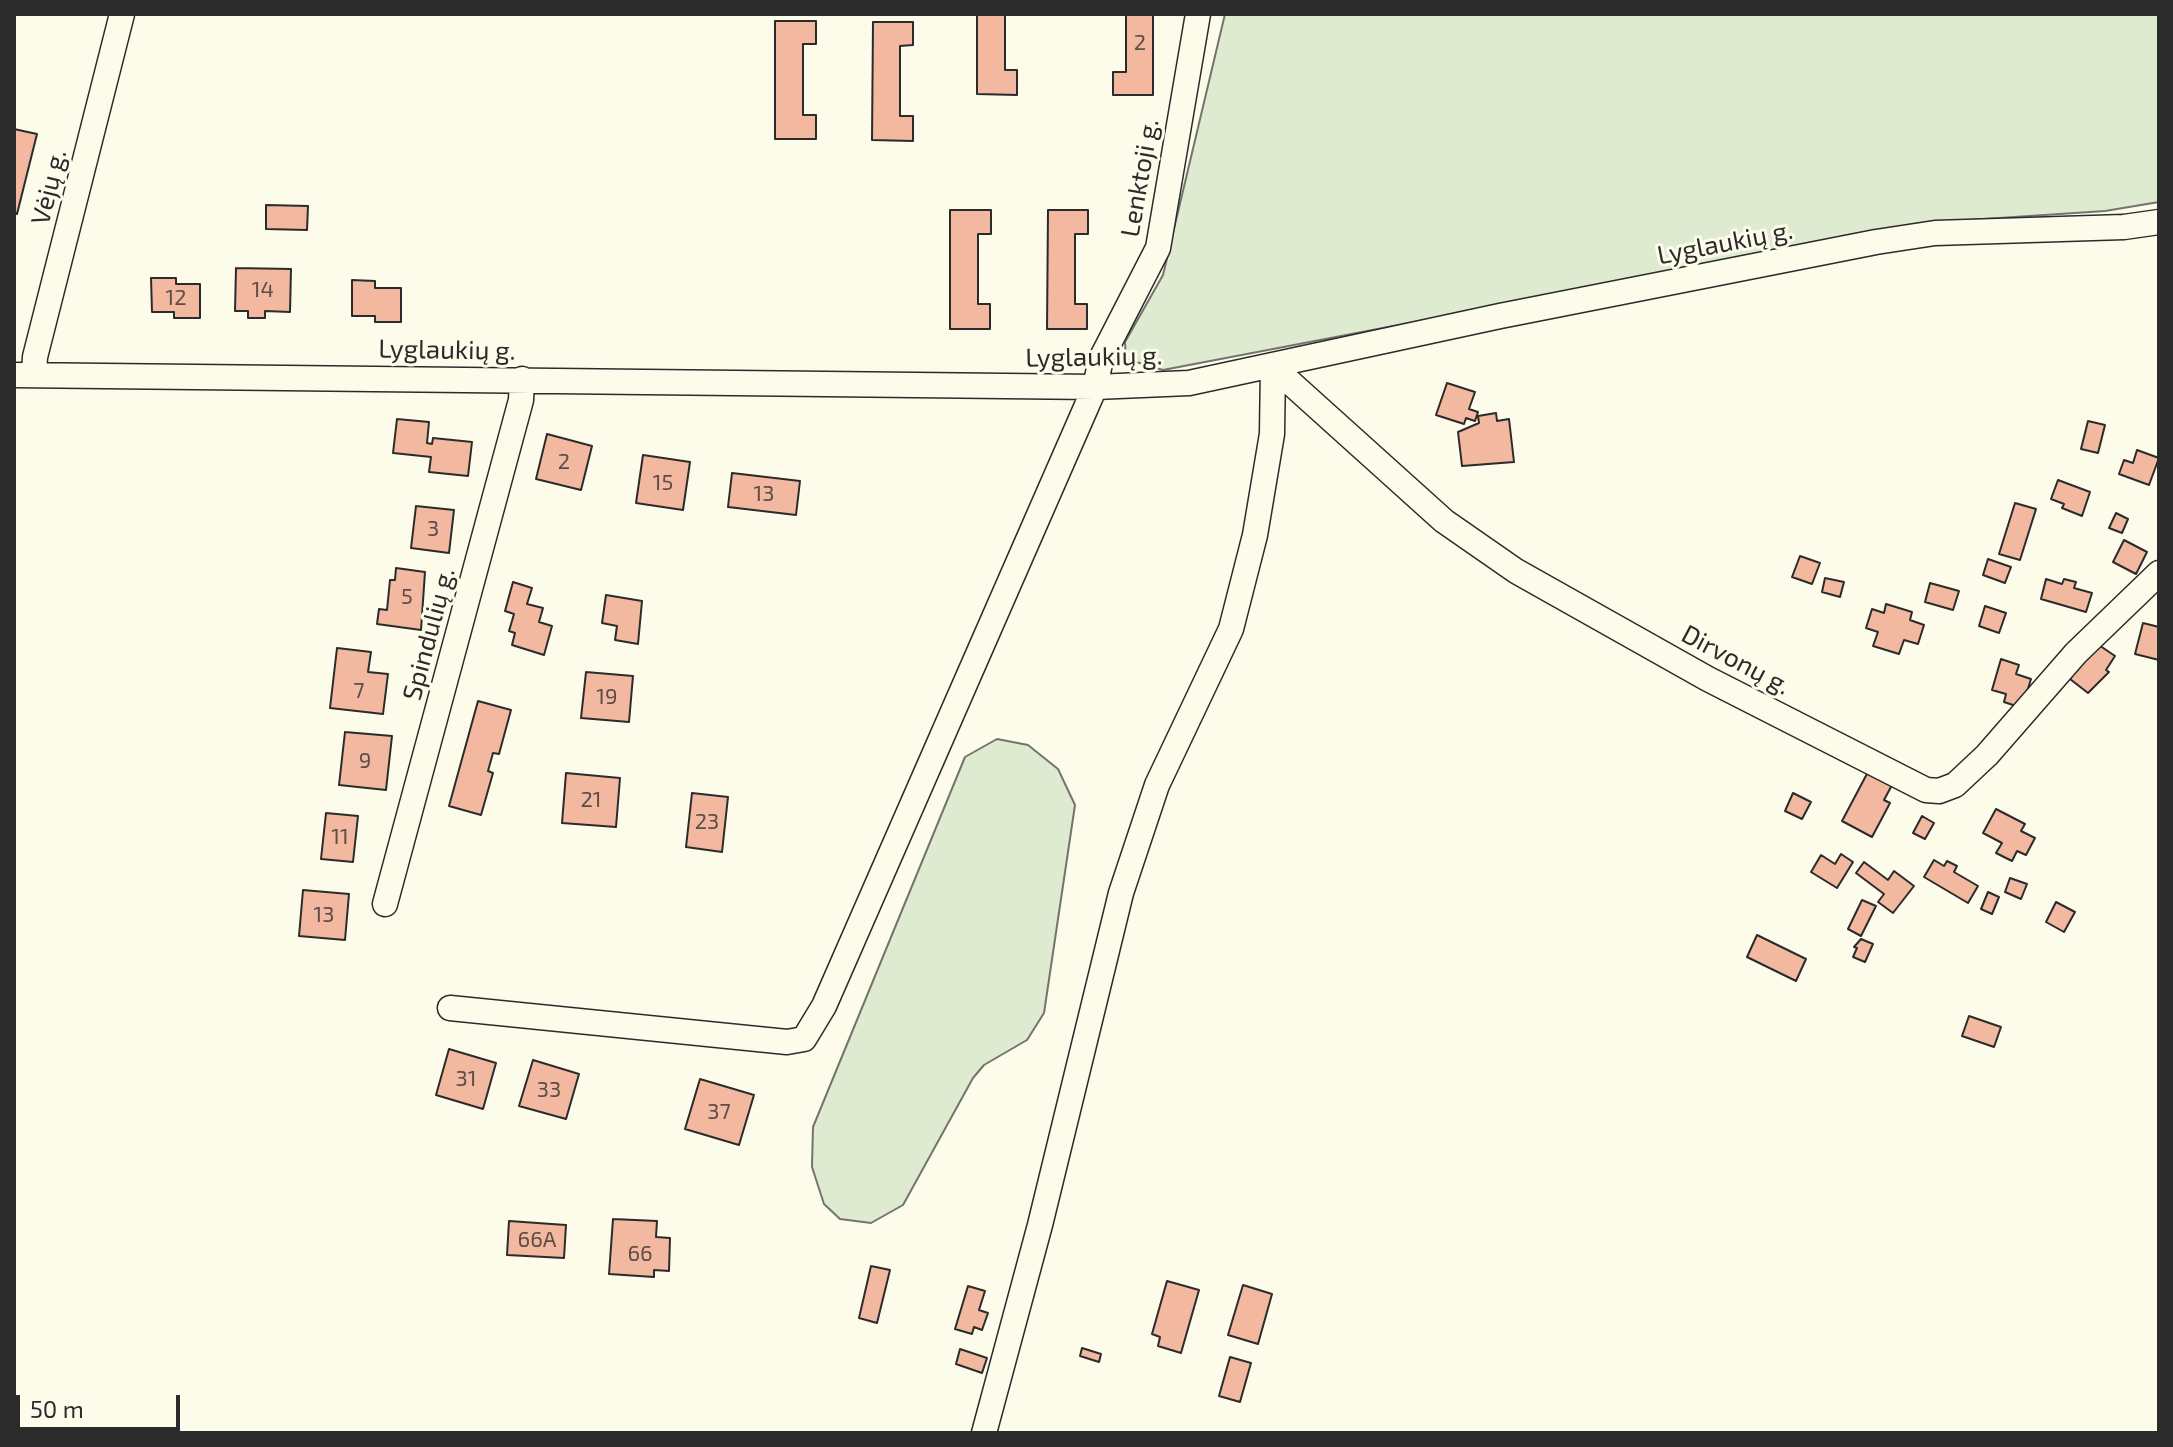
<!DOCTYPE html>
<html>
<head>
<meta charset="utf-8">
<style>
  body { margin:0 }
  #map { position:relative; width:2173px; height:1447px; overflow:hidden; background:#fdfbea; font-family:"Exo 2",sans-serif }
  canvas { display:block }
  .frame { position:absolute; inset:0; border:16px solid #2b2b2b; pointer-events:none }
  .scale { position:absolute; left:16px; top:1395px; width:164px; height:36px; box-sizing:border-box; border:4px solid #2b2b2b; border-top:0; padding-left:10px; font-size:24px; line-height:28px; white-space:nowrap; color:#2b2b2b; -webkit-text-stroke:6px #fdfbea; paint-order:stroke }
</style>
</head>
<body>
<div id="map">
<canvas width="2173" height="1447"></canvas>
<div class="frame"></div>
<div class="scale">50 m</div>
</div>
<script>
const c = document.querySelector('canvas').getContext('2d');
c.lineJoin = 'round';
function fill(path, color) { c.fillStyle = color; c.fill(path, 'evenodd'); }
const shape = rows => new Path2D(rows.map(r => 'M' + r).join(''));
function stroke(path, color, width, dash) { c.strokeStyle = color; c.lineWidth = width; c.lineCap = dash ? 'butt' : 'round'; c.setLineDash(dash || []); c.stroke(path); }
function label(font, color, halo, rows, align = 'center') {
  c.font = font + ' "Exo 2",sans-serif'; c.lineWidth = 6; c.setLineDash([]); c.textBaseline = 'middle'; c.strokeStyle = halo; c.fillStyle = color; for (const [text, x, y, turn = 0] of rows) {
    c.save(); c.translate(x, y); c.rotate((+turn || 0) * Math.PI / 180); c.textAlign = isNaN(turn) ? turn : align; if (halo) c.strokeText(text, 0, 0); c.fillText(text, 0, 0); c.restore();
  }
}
const green = shape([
  [1225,14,2159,14,2159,202,2105,211,1938,222,1163,370,1126,359,1125,342,1163,275,1225,14],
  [997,739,1028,745,1058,769,1075,805,1044,1013,1027,1040,984,1065,973,1078,903,1205,871,1223,840,1219,824,1204,812,1167,813,1127,965,757,997,739]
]);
fill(green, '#deebd1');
stroke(green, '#74746e', 2);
const building = shape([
  [977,14,1005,14,1005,70,1017,70,1017,95,977,94,977,14],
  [1126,14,1153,14,1153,95,1113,95,1113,72,1126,72,1126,14],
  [775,21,816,21,816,44,803,44,803,115,816,115,816,139,775,139,775,21],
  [873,22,913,22,913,45,900,46,900,116,913,116,913,141,872,140,873,22],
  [14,129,37,134,17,214,14,213,14,129],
  [266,205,308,206,307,230,266,229,266,205],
  [950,210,991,210,991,234,978,234,978,304,990,304,990,329,950,329,950,210],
  [1048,210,1088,210,1088,234,1075,234,1075,304,1087,304,1087,329,1047,329,1048,210],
  [236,268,291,269,290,312,265,311,265,318,248,318,248,311,235,311,236,268],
  [151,278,176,278,176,284,200,284,200,318,174,318,174,312,152,312,151,278],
  [352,280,375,281,375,288,401,288,401,322,375,322,375,316,352,316,352,280],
  [1447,383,1475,392,1469,409,1478,412,1475,421,1466,418,1464,424,1436,415,1447,383],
  [1496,413,1497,421,1509,419,1514,462,1462,466,1458,432,1479,423,1478,416,1496,413],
  [397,419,429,422,427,443,432,444,433,438,472,442,468,476,429,472,431,457,393,453,397,419],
  [2088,421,2105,425,2098,453,2081,449,2088,421],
  [547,434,592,446,581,490,536,479,547,434],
  [2137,450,2159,458,2149,485,2119,474,2124,460,2133,463,2137,450],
  [643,455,690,462,683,510,636,503,643,455],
  [732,473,800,481,796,515,728,507,732,473],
  [2058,480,2090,492,2082,516,2062,508,2064,504,2051,499,2058,480],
  [2015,503,2036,509,2020,560,1999,554,2015,503],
  [416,506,454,510,449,553,411,548,416,506],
  [2116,513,2128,519,2122,533,2109,528,2116,513],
  [2124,540,2147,552,2136,574,2113,562,2124,540],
  [1800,556,1820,563,1812,584,1792,577,1800,556],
  [1988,559,2011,567,2005,583,1983,575,1988,559],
  [396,568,425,572,421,630,377,624,379,609,387,610,390,580,395,580,396,568],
  [1825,578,1844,582,1840,597,1822,592,1825,578],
  [2046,579,2062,584,2064,579,2076,582,2074,588,2092,593,2086,612,2041,599,2046,579],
  [513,582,532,588,527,604,543,608,539,622,552,626,544,655,512,645,515,633,509,631,514,614,505,611,513,582],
  [1930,583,1959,591,1953,610,1925,602,1930,583],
  [606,595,642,601,638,644,615,640,617,626,602,623,606,595],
  [1886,604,1912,612,1910,620,1924,625,1918,644,1904,640,1899,654,1873,646,1878,632,1866,628,1872,609,1884,613,1886,604],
  [1985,606,2006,613,1999,633,1979,626,1985,606],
  [2143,623,2159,627,2159,660,2135,654,2143,623],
  [2096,643,2115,656,2106,670,2109,672,2088,693,2070,679,2096,643],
  [337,648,371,652,368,672,388,674,383,714,330,708,337,648],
  [2001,659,2019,665,2016,674,2031,679,2022,708,2004,702,2006,694,1992,690,2001,659],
  [586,672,633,676,629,722,581,718,586,672],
  [478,701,511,710,499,754,493,753,488,771,493,773,481,815,449,806,478,701],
  [345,732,392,736,386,790,339,785,345,732],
  [1869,770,1893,783,1884,800,1890,803,1872,837,1842,821,1869,770],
  [566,773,620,778,616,827,562,823,566,773],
  [692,793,728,797,722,852,686,847,692,793],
  [1793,793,1811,802,1802,819,1785,811,1793,793],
  [1996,809,2025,824,2021,831,2035,838,2026,855,2017,851,2012,861,1996,853,2002,843,1983,833,1996,809],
  [326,813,358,816,353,862,321,859,326,813],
  [1922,816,1934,823,1925,839,1913,833,1922,816],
  [1841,854,1853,862,1837,888,1811,872,1821,855,1835,864,1841,854],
  [1934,860,1944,866,1947,861,1957,866,1954,872,1978,886,1968,903,1924,877,1934,860],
  [1864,862,1888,880,1894,871,1914,886,1893,913,1878,902,1884,894,1856,873,1864,862],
  [2010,878,2027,884,2021,899,2005,892,2010,878],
  [303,890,349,894,345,940,299,936,303,890],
  [1988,892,1999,897,1992,914,1981,909,1988,892],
  [1862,900,1876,906,1861,936,1848,929,1862,900],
  [2056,902,2075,912,2064,932,2046,922,2056,902],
  [1757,935,1806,959,1796,981,1747,957,1757,935],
  [1861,939,1873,944,1865,962,1853,957,1857,948,1854,947,1861,939],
  [1969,1016,2001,1027,1994,1047,1962,1036,1969,1016],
  [449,1049,496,1063,483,1109,436,1095,449,1049],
  [533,1060,579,1074,566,1119,519,1106,533,1060],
  [700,1079,754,1095,739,1145,685,1129,700,1079],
  [613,1219,657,1221,656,1237,670,1238,669,1271,654,1270,654,1277,609,1274,613,1219],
  [509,1221,566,1225,564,1258,507,1255,509,1221],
  [871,1266,890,1270,877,1323,859,1318,871,1266],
  [1167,1281,1199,1290,1181,1353,1158,1346,1160,1337,1152,1334,1167,1281],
  [1243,1285,1272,1294,1258,1344,1228,1335,1243,1285],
  [968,1286,985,1291,979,1310,988,1313,982,1330,974,1327,972,1334,955,1329,968,1286],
  [1082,1348,1101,1354,1099,1362,1080,1356,1082,1348],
  [960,1349,987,1358,982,1373,956,1364,960,1349],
  [1230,1357,1251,1363,1240,1402,1219,1396,1230,1357]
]);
fill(building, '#f2b8a0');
stroke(building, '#2b2b2b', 2);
const minor = shape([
  [1273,367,1444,521,1516,571,1708,679,1926,790,1939,791,1955,785,1987,755,2076,653,2159,573],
  [14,375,1095,387,1189,383,1500,316,1876,242,1935,233,2124,227,2159,222],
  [34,375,35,357,122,14],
  [385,904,521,400,522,379],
  [450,1008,787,1042,804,1039,824,1006,1095,387,1101,359,1158,248,1198,14],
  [984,1433,1040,1225,1121,893,1157,785,1231,629,1255,535,1272,434,1273,367]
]);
stroke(minor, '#2b2b2b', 27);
stroke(minor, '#fdfbea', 24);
label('22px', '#5d4e48', null, [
  ["2",1140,43],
  ["14",263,290],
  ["12",176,298],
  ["2",564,462],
  ["15",663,483],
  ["13",764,494],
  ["3",433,529],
  ["5",407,597],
  ["7",359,691],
  ["19",607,697],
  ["9",365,761],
  ["21",591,800],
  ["23",707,822],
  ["11",340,837],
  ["13",324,915],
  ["31",466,1079],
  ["33",549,1090],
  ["37",719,1112],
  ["66A",537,1240],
  ["66",640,1254]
]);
label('26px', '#2b2b2b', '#fdfbea', [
  ["Lenktoji g.",1140,178,-80],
  ["Vėjų g.",49,187,-76],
  ["Lyglaukių g.",1725,243,-11],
  ["Lyglaukių g.",447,350,1],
  ["Lyglaukių g.",1094,357,-1],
  ["Spindulių g.",429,634,-75],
  ["Dirvonų g.",1736,660,28]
]);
</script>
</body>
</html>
